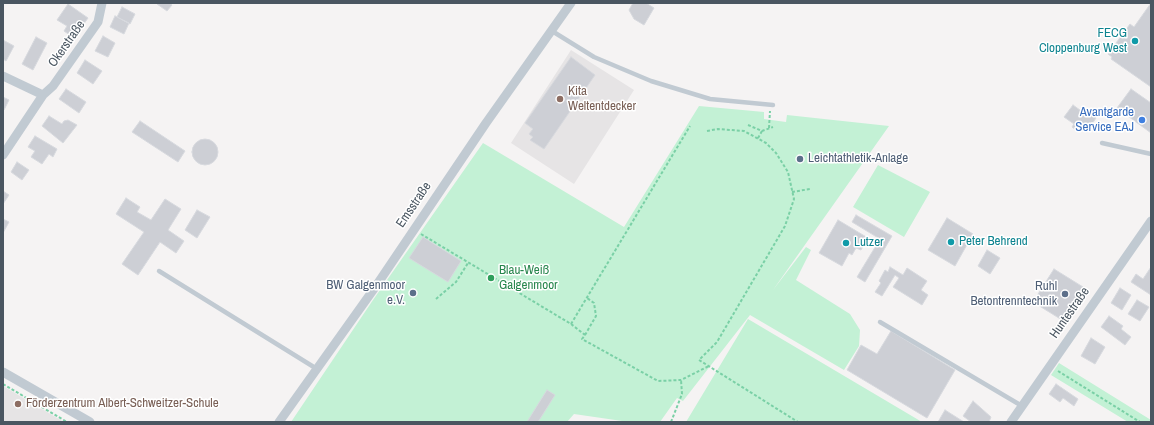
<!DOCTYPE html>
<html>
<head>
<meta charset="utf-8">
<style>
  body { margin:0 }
  #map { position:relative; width:1154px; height:425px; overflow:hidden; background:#f5f3f3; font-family:"Archivo Narrow",sans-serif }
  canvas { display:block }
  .frame { position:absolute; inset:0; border:4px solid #4a5661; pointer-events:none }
</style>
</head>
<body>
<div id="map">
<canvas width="1154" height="425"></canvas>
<div class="frame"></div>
</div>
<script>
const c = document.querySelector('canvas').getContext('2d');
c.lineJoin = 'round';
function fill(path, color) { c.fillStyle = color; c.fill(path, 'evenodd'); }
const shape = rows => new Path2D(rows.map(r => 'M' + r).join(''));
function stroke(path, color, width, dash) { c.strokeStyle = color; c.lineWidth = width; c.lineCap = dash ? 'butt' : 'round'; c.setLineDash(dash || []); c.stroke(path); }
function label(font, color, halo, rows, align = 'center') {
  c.font = font + ' "Archivo Narrow",sans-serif'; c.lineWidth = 3; c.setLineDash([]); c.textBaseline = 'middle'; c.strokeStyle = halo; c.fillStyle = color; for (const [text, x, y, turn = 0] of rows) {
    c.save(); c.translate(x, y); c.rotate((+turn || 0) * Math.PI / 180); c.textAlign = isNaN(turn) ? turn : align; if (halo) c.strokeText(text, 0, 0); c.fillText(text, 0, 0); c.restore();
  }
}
fill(shape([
  [571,50,634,90,574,184,511,143],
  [3,386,64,422,3,422]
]), '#e6e4e5');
fill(shape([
  [699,106,764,112,764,119,786,122,787,115,889,126,773,290,806,247,811,250,796,280,850,314,860,330,859,346,844,370,750,315,683,401,677,398,660,422,629,422,574,414,567,422,291,422,373,300,483,143,624,227],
  [878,165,930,192,904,237,853,207],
  [748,319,922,422,686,422],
  [1059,363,1151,420,1151,422,1128,422,1051,375]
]), '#c3f1d5');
const building = shape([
  [169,3,172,5,167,11,157,4,169,3],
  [633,3,646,3,654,8,644,25,634,19,629,10,633,3],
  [1151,3,1151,87,1111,59,1112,57,1108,54,1130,24,1134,27,1151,3],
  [68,4,88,18,74,38,64,31,67,26,57,20,68,4],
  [122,7,135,14,130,24,117,17,122,7],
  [115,16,129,23,124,34,110,27,115,16],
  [103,36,115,43,108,57,95,51,103,36],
  [36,37,47,43,33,70,22,64,36,37],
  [3,40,14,46,6,61,3,59,3,40],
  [571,57,595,75,544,149,530,140,533,137,529,134,533,129,525,123,571,57],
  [85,60,102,71,93,84,77,73,85,60],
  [66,89,86,102,79,113,59,99,66,89],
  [1131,89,1151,103,1151,133,1117,108,1131,89],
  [3,97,9,100,4,110,3,110,3,97],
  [1073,105,1084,113,1086,110,1096,118,1090,127,1087,125,1083,130,1079,127,1076,130,1072,127,1074,124,1064,117,1073,105],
  [49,116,62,124,64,121,68,120,77,125,63,143,42,126,49,116],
  [140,121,185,151,178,162,132,132,140,121],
  [35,136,57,149,53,157,49,154,42,164,31,157,35,151,28,147,35,136],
  '192 152a13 13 0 1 1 26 0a13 13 0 1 1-26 0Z',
  [17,162,29,170,22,180,11,172,17,162],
  [3,191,9,195,3,204,3,191],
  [126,198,140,207,137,212,151,220,165,199,181,209,168,230,184,241,176,253,160,242,138,275,122,264,144,232,116,214,126,198],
  [197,210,210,217,197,238,185,230,197,210],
  [856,215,892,236,865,282,857,277,880,239,852,222,856,215],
  [947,218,973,234,955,266,928,250,947,218],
  [3,219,9,222,3,233,3,219],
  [838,220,868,238,861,250,856,248,852,255,849,253,842,266,819,253,838,220],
  [423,237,461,261,448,282,409,258,423,237],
  [987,250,1000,258,990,274,978,266,987,250],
  [890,267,903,275,907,268,927,281,921,290,928,295,922,305,893,287,899,278,895,275,882,296,875,292,881,283,879,281,885,270,888,272,890,267],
  [1151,267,1151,295,1131,282,1136,274,1143,279,1151,267],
  [1054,269,1083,287,1062,320,1033,302,1054,269],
  [1120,288,1131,295,1122,310,1111,303,1120,288],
  [1137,300,1149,307,1140,321,1128,314,1137,300],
  [1109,316,1123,326,1121,329,1131,337,1125,345,1101,327,1109,316],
  [891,331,955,370,927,418,847,370,861,345,877,354,891,331],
  [1091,338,1105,347,1095,364,1081,356,1091,338],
  [1056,384,1078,399,1074,406,1063,398,1060,402,1049,394,1056,384],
  [547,390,555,395,538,422,527,422,547,390],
  [973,401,991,417,989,422,971,422,963,416,973,401],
  [945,410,964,422,938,422,945,410]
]);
fill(building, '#cdcfd5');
stroke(building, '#d7d9de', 1);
stroke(shape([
  [748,125,762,131,773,127],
  [769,128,770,111],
  [707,131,718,129,744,131,766,143,776,153,788,172,794,199,785,226,717,342,699,360,798,422],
  [758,138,762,131],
  [792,192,810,189],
  [421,234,571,324,585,335,582,339,658,381,681,380,709,366],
  [436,299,456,282,468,263],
  [571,324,690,126],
  [585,335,596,316,594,303,587,298],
  [1058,371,1140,422],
  [3,384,67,422],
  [671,422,682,394,681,380]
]), '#7ad0a6', 2, [3, 2]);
stroke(shape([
  [552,31,594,57,651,81,710,99,773,105],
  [1102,143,1151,154],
  [159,271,317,369],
  [880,322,1022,406]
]), '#c1cad2', 4.5);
stroke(shape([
  [3,76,43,95,3,155],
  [43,95,53,86,98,22,102,3],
  [3,372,90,422],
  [279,422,376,286,486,123,571,3],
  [1011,422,1151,221]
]), '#c1cad2', 9);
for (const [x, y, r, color] of [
  [1135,41,4,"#0f9aa8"],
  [560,99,4,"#8d6e63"],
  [1142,120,4,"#3f7fe0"],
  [800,159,4,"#5c6f8a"],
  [951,242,4,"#0f9aa8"],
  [846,243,4,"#0f9aa8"],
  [491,278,4,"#2e9e5b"],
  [413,293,4,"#5c6f8a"],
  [1065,294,4,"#5c6f8a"],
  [18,404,4,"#8d6e63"]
]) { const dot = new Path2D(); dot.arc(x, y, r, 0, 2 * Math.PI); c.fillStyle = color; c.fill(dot); stroke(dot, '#fff', 1.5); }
label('13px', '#0d838f', '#fff', [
  ["FECG",1127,34,"right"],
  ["Cloppenburg West",1127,49,"right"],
  ["Peter Behrend",959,242],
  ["Lutzer",854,243]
], 'left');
label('13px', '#4a5661', '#fff', [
  ["Okerstraße",67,44,-55],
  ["Emsstraße",414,205,-56],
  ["Huntestraße",1070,313,-55]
]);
label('13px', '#785e54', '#fff', [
  ["Kita",568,92],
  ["Weltentdecker",568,107],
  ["Förderzentrum Albert-Schweitzer-Schule",26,404]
], 'left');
label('13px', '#366cbe', '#fff', [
  ["Avantgarde",1134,113],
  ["Service EAJ",1134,128]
], 'right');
label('13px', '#4e5e75', '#fff', [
  ["Leichtathletik-Anlage",808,159,"left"],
  ["BW Galgenmoor",405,286],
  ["e.V.",405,301],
  ["Ruhl",1057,287],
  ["Betontrenntechnik",1057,302]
], 'right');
label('13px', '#27864d', '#fff', [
  ["Blau-Weiß",499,271],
  ["Galgenmoor",499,286]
], 'left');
</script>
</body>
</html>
